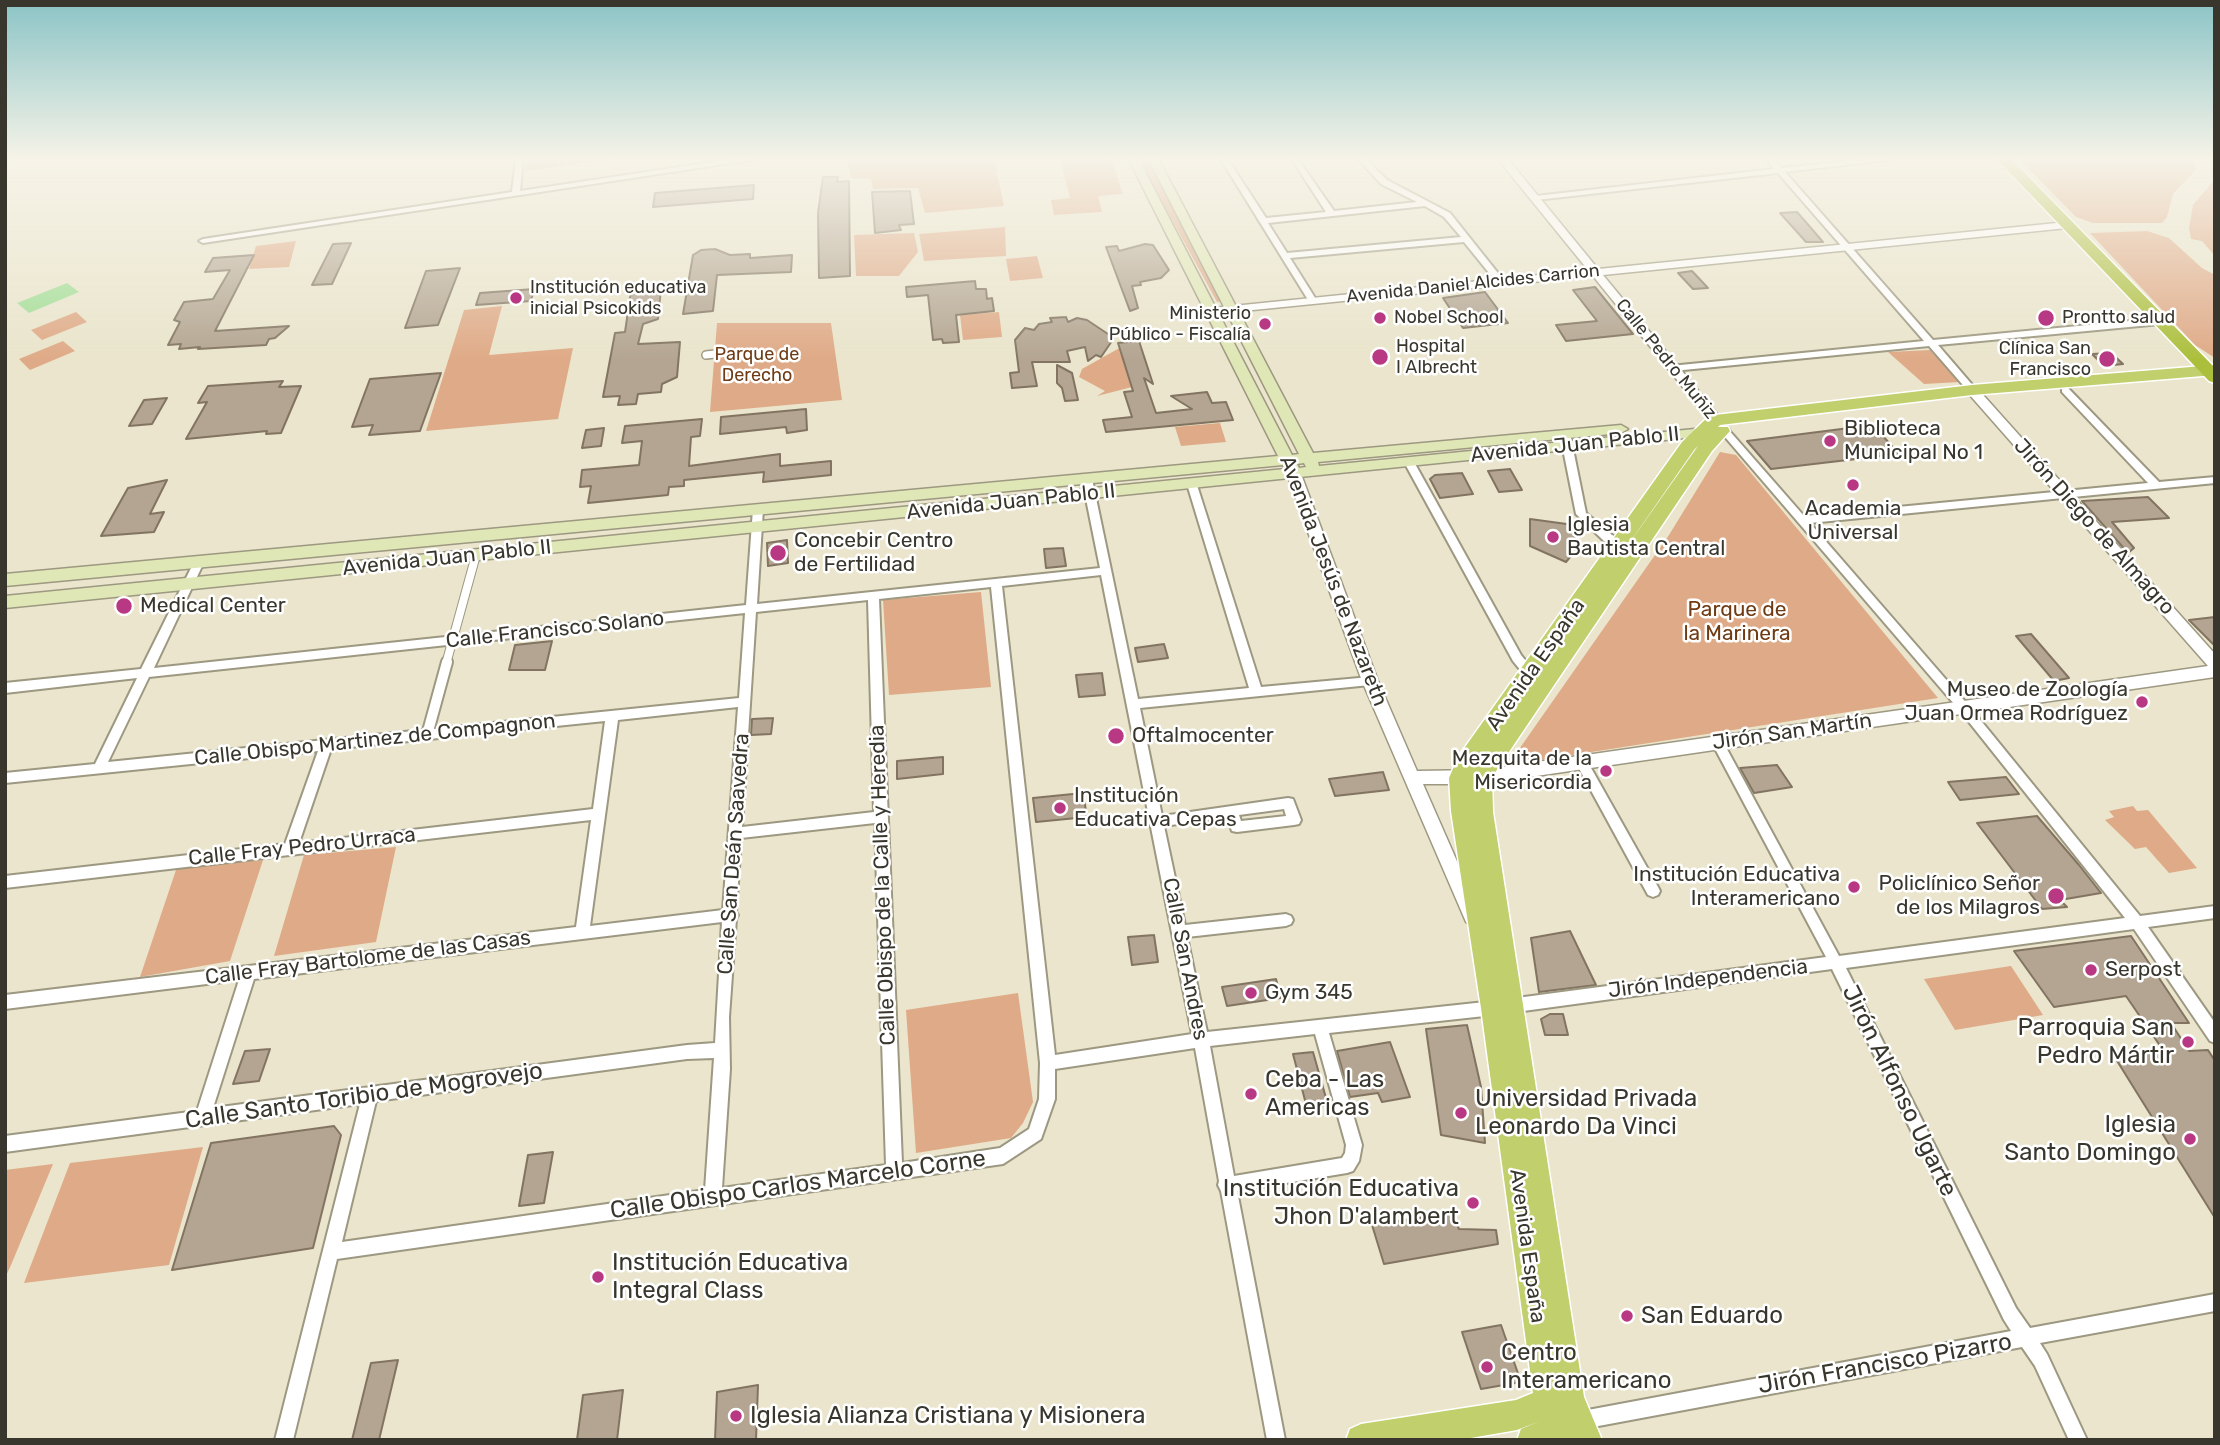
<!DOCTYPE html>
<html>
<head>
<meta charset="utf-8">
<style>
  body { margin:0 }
  #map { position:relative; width:2220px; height:1445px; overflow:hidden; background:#eae5cc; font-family:Rubik,sans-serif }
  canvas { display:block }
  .frame { position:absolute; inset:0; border:7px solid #39372d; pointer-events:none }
</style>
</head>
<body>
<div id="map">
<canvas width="2220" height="1445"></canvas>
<div class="frame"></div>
</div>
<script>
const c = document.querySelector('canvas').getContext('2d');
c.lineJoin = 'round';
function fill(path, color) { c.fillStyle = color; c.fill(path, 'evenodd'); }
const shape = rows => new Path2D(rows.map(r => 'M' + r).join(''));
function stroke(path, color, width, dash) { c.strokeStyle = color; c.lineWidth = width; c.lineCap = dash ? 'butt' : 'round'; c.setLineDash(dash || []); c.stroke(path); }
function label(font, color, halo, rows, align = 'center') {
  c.font = font + ' Rubik,sans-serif'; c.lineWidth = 5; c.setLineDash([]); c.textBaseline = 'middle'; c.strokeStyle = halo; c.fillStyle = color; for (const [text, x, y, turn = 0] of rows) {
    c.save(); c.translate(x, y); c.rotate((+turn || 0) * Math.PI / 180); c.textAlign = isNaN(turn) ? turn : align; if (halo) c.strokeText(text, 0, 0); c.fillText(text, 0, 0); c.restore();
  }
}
fill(shape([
  [528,158,620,158,525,171],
  [847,158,994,158,1004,206,925,213,918,188,873,189,871,179,851,178],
  [1111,158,1123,194,1098,196,1102,212,1054,215,1051,200,1070,198,1060,159],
  [1138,158,1146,158,1225,301,1217,302],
  [2018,158,2185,158,2194,163,2196,170,2173,194,2167,217,2162,223,2093,223,2076,217],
  [2215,179,2215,256,2202,241,2191,239,2189,228,2193,205],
  [1005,227,1006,256,924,261,919,234],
  [2147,231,2169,238,2202,268,2215,275,2215,358,2195,345,2090,233],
  [914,233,918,252,899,276,856,276,854,235],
  [296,241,289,267,249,269,256,246],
  [1037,256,1043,278,1010,281,1006,259],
  [502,306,489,355,573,348,558,419,426,431,464,310],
  [76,312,87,322,42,340,31,330],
  [999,312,1002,337,963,340,960,315],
  [717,323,831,323,842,400,710,412],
  [63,341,75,351,30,370,19,359],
  [1123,346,1132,387,1097,396,1105,391,1079,377,1082,369],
  [1930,350,1960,382,1924,384,1888,352],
  [1220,423,1226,442,1181,446,1175,427],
  [1720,452,1736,455,1938,698,1508,765,1669,535],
  [981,592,991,687,889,695,883,600],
  [2133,806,2137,811,2148,810,2197,868,2169,873,2146,847,2135,849,2105,820,2114,817,2109,811],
  [396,847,376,942,274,956,304,855],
  [263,860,230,961,140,977,177,867],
  [2011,966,2043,1015,1955,1030,1924,979],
  [1018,993,1033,1102,1023,1123,1011,1138,916,1153,906,1010],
  [203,1147,169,1265,24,1283,70,1163],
  [53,1164,11,1265,5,1278,5,1170]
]), '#dfaa87');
fill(shape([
  [67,283,79,292,29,313,17,303]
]), '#9fdd93');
const building = shape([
  [823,177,838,177,837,182,849,181,850,276,819,278,818,213,823,177],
  [754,185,753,199,653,207,655,193,754,185],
  [910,191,914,224,899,225,901,230,875,233,872,192,910,191],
  [1797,212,1811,228,1823,242,1806,242,1780,213,1797,212],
  [351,243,332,284,312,285,333,244,351,243],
  [1145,244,1153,245,1169,270,1161,278,1140,282,1141,285,1132,286,1138,308,1130,311,1106,247,1117,246,1119,251,1145,244],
  [715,249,730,255,750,254,750,258,792,255,791,272,717,275,713,311,683,314,693,255,701,250,715,249],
  [254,255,215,331,289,326,275,338,269,339,266,345,198,349,200,347,179,349,181,344,168,345,180,322,174,320,184,302,213,299,230,270,205,272,213,258,254,255],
  [460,268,438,325,405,328,426,271,460,268],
  [1692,271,1708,288,1693,289,1678,273,1692,271],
  [975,281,976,289,986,289,987,299,992,298,994,311,956,315,959,342,943,343,942,339,933,340,928,295,907,297,906,287,975,281],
  [1595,287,1633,334,1566,341,1556,325,1597,321,1573,290,1595,287],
  [534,289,531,301,476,305,480,293,534,289],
  [661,289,658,319,643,324,638,344,680,342,677,377,662,384,661,392,638,394,636,404,618,405,620,396,603,397,615,333,625,332,631,291,661,289],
  [1485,292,1508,323,1463,328,1443,298,1485,292],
  [1066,317,1068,322,1077,318,1087,320,1114,338,1101,357,1096,355,1088,361,1085,347,1067,351,1070,362,1032,362,1037,386,1012,388,1010,373,1019,372,1015,340,1025,328,1034,330,1039,324,1052,322,1050,318,1066,317],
  [1139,341,1153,384,1144,378,1156,413,1192,409,1171,396,1207,392,1212,403,1226,402,1233,420,1106,432,1103,420,1132,417,1124,392,1133,391,1118,343,1139,341],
  [2111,353,2123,364,2104,366,2092,354,2111,353],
  [1057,365,1072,373,1078,400,1065,401,1062,388,1057,383,1057,365],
  [441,373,420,431,369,435,373,425,352,427,370,379,441,373],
  [283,381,279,387,301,386,281,433,266,434,267,431,186,439,207,402,198,403,208,386,283,381],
  [167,398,152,424,129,426,144,400,167,398],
  [806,409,807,430,787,433,786,427,720,434,721,417,806,409],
  [702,419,700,436,691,437,689,466,780,454,780,466,831,461,831,475,763,482,764,472,684,480,684,486,669,487,668,495,588,503,591,486,580,487,582,470,639,465,642,441,622,443,625,426,702,419],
  [1873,425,1899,454,1771,469,1747,441,1873,425],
  [604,428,601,446,582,448,586,430,604,428],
  [1510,469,1522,490,1499,492,1488,471,1510,469],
  [1462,473,1473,494,1440,498,1430,479,1435,475,1462,473],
  [167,480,150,514,164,512,154,532,101,536,128,488,167,480],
  [2148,497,2169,518,2112,522,2134,548,2128,553,2082,501,2148,497],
  [1530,519,1574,525,1575,551,1566,562,1530,546,1530,519],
  [787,540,788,563,768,566,767,543,787,540],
  [1063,548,1066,566,1046,568,1044,549,1063,548],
  [2215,617,2215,646,2189,620,2215,617],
  [2031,634,2069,678,2054,681,2016,636,2031,634],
  [552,641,545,670,509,670,515,645,552,641],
  [1164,644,1168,658,1138,662,1135,648,1164,644],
  [1102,673,1105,695,1079,697,1076,675,1102,673],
  [773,718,771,734,751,735,752,719,773,718],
  [943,757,943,774,897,779,897,761,943,757],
  [1777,765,1792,787,1754,793,1740,768,1777,765],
  [1383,772,1389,790,1335,796,1329,779,1383,772],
  [2006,777,2019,794,1960,800,1948,782,2006,777],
  [1083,793,1087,817,1036,822,1033,798,1083,793],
  [2037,816,2079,865,2101,893,2060,900,2067,907,2042,909,1977,823,2037,816],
  [1570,931,1596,985,1539,992,1531,938,1570,931],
  [1154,935,1158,962,1132,965,1128,937,1154,935],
  [2131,936,2189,1023,2171,1023,2189,1051,2208,1050,2215,1061,2215,1218,2114,1056,2165,1053,2126,996,2054,1007,2014,951,2131,936],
  [1276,979,1281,998,1227,1006,1222,987,1276,979],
  [1550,1014,1563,1014,1568,1035,1545,1035,1541,1019,1550,1014],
  [1467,1025,1481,1087,1485,1143,1441,1135,1426,1029,1467,1025],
  [1390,1042,1410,1097,1382,1102,1378,1093,1350,1097,1337,1051,1390,1042],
  [270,1049,259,1081,233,1084,245,1051,270,1049],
  [1313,1052,1328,1105,1307,1108,1293,1054,1313,1052],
  [334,1126,341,1135,313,1248,172,1270,211,1143,334,1126],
  [553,1152,544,1203,519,1206,528,1155,553,1152],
  [1452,1213,1459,1229,1496,1230,1498,1244,1384,1264,1372,1225,1452,1213],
  [1501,1325,1521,1382,1481,1389,1462,1332,1501,1325],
  [398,1360,379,1440,352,1440,371,1363,398,1360],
  [758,1385,756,1440,715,1440,717,1392,758,1385],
  [623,1390,617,1440,577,1440,583,1395,623,1390]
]);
fill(building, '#b3a591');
stroke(building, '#827461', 2);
const pedestrianFar2 = shape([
  [706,355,715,354]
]);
const pedestrianFar1 = shape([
  [446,664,476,555]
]);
const pedestrian = shape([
  [427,735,447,662]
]);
const minor = shape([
  [516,158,523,158,520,191,739,158,755,158,751,160,203,243,199,241,203,239,512,192,516,158],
  [1220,158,1227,158,1266,218,1326,212,1291,158,1297,158,1334,211,1417,202,1381,184,1357,158,1365,158,1387,180,1450,213,1505,282,1498,284,1464,242,1290,258,1317,301,1310,303,1220,158],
  [1425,206,1444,217,1461,237,1287,253,1268,223,1425,206],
  [1766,158,1773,158,1782,168,1872,158,1891,158,1888,160,1785,172,1933,340,2161,318,2165,321,2161,324,1938,345,1975,388,1975,392,1972,393,1969,392,1929,346,1673,371,1668,368,1670,366,1924,341,1778,173,1536,200,1532,198,1536,196,1774,169,1766,158],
  [2065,387,2068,388,2159,482,2215,477,2215,483,1810,523,1969,706,2140,916,2215,906,2215,918,2148,927,2215,1023,2215,1043,2210,1041,2134,929,1846,968,2016,1308,2030,1328,2215,1294,2215,1311,2040,1343,2047,1354,2087,1440,2069,1440,2035,1366,2022,1347,1577,1430,1571,1427,1568,1421,1571,1415,1577,1412,2011,1331,2004,1320,1832,969,1494,1015,1329,1033,1362,1145,1359,1161,1353,1171,1347,1173,1237,1191,1285,1440,1267,1440,1221,1191,1218,1185,1219,1181,1195,1048,1055,1069,1055,1099,1041,1139,1003,1164,337,1259,293,1440,275,1440,360,1104,5,1152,5,1136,197,1111,239,980,5,1009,5,995,576,927,591,820,5,888,5,876,285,844,318,751,5,783,5,773,95,764,137,678,5,693,5,683,141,669,194,562,199,558,204,562,154,668,746,605,753,509,758,506,763,509,757,604,1100,568,1082,479,1087,476,1092,479,1138,699,1249,688,1187,484,1188,482,1196,482,1261,687,1370,677,1376,681,1370,685,1140,708,1162,816,1288,798,1293,799,1301,820,1299,824,1294,825,1237,832,1232,831,1227,817,1164,826,1185,925,1286,914,1291,916,1293,920,1291,924,1286,926,1187,937,1207,1032,1494,1001,1826,957,1712,743,1714,740,1718,738,1722,740,1839,956,2125,918,1961,712,1719,430,1724,427,1727,428,1804,516,2148,483,2062,392,2062,388,2065,387],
  [1101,575,1192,1034,1055,1055,1002,586,1101,575],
  [991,587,1040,1063,1039,1099,1029,1129,1000,1148,902,1163,879,599,991,587],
  [868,600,874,812,742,827,756,612,868,600],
  [745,613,739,698,108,762,149,677,745,613],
  [738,707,723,910,590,926,618,720,738,707],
  [605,721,593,809,299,843,331,749,605,721],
  [1284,809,1286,816,1241,821,1239,815,1284,809],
  [875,823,886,1165,722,1188,730,1069,729,1017,736,919,738,915,736,912,741,838,875,823],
  [722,922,715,1043,687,1045,213,1108,254,979,722,922],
  [1315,1034,1346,1145,1345,1153,1342,1158,1234,1176,1210,1046,1315,1034],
  [714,1058,705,1190,342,1242,376,1101,687,1059,714,1058],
  [1565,431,1570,434,1586,513,1612,535,1632,545,1633,548,1632,551,1624,551,1604,541,1576,514,1560,434,1565,431],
  [1409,459,1414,462,1521,655,1534,671,1536,674,1534,677,1526,677,1513,661,1404,462,1409,459],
  [1582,758,1586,759,1658,887,1660,891,1658,895,1653,897,1648,895,1576,763,1578,759,1582,758]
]);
const tertiary = shape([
  [5,158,11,158,5,161,5,158],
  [1497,158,1507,158,1598,269,2067,222,2072,225,2067,228,1603,275,1728,427,1730,430,1724,434,1720,433,1593,276,1213,314,1207,311,1213,308,1588,270,1497,158],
  [1972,386,1976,387,2215,654,2215,677,1481,784,1423,784,1481,916,1478,922,1472,924,1466,922,1362,681,1287,474,1289,471,1294,470,1301,474,1378,681,1417,771,1481,770,2208,666,1968,393,1968,387,1972,386]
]);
const secondary = shape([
  [1128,158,1138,158,1292,455,1299,454,1148,158,1158,158,1313,453,1621,425,1628,429,1621,433,1318,462,1319,466,1715,427,1722,431,1715,435,5,608,5,596,1285,469,1283,465,5,586,5,574,1278,456,1128,158],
  [1304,463,1306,467,1299,468,1297,464,1304,463]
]);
const primary = shape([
  [2215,365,2215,375,1972,395,1720,425,1718,427,1728,427,1730,431,1712,451,1492,777,1493,812,1584,1397,1602,1440,1517,1440,1521,1429,1540,1421,1517,1430,1459,1440,1346,1440,1350,1429,1361,1424,1516,1400,1533,1393,1481,1008,1451,811,1449,778,1458,757,1682,442,1709,416,1715,415,1972,385,2215,365],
  [1698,446,1621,555,1694,450,1698,446]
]);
const trunk = shape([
  [1996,158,2010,158,2215,368,2215,383,2209,381,1996,158]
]);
stroke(pedestrianFar2, '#9d9881', 10);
stroke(pedestrianFar1, '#9d9881', 10);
stroke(pedestrian, '#9d9881', 14);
stroke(minor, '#9d9881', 4);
stroke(tertiary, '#9d9881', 3);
stroke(secondary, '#9d9881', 3);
stroke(primary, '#fff', 3);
stroke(trunk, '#fff', 3);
stroke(pedestrianFar2, '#fff', 7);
stroke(pedestrianFar1, '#fff', 8);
stroke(pedestrian, '#fff', 10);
fill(minor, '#fff');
fill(tertiary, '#fff');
fill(secondary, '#e0e7b6');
fill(primary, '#c1cf6d');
fill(trunk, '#acbf3c');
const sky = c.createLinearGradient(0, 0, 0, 360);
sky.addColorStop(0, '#8bc4c6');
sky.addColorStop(0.44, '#f6f3e8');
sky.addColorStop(1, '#f6f3e800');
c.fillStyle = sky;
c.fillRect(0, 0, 2220, 360);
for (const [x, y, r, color] of [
  [516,298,7,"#b93883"],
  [1380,318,7,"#b93883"],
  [2046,318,9,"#b93883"],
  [1265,324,7,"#b93883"],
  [1380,357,9,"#b93883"],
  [2107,359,9,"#b93883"],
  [1830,441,7,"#b93883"],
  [1853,485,7,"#b93883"],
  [1553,537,7,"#b93883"],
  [778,553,9,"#b93883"],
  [124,606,9,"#b93883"],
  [2142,702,7,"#b93883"],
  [1116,736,9,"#b93883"],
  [1606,771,7,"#b93883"],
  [1060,808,7,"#b93883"],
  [1854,887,7,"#b93883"],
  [2056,896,9,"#b93883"],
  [2091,970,7,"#b93883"],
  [1251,993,7,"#b93883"],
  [2188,1042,7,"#b93883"],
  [1251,1094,7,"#b93883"],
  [1461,1113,7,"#b93883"],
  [2190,1139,7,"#b93883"],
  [1473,1203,7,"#b93883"],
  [598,1277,7,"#b93883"],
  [1627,1316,7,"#b93883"],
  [1487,1367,7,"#b93883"],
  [736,1416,7,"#b93883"]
]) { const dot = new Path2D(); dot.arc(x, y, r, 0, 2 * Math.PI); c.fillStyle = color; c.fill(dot); stroke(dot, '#fff', 2.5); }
label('18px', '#39372d', '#fff', [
  ["Avenida Daniel Alcides Carrion",1473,284,-6],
  ["Calle Pedro Muñiz",1666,359,51]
]);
label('18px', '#39372d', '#fff', [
  ["Institución educativa",530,288],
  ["inicial Psicokids",530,309],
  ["Ministerio",1251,314,"right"],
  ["Público - Fiscalía",1251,335,"right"],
  ["Nobel School",1394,318],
  ["Prontto salud",2062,318],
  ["Hospital",1396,347],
  ["I Albrecht",1396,368],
  ["Clínica San",2091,349,"right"],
  ["Francisco",2091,370,"right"]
], 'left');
label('18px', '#6f3b14', '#fff', [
  ["Parque de",757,355],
  ["Derecho",757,376]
]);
label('21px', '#39372d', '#fff', [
  ["Biblioteca",1844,429],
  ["Municipal No 1",1844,453],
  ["Academia",1853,509,"center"],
  ["Universal",1853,533,"center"],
  ["Iglesia",1567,525],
  ["Bautista Central",1567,549],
  ["Concebir Centro",794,541],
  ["de Fertilidad",794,565],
  ["Medical Center",140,606],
  ["Museo de Zoología",2128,690,"right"],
  ["Juan Ormea Rodríguez",2128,714,"right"],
  ["Oftalmocenter",1132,736],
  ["Mezquita de la",1592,759,"right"],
  ["Misericordia",1592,783,"right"],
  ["Institución",1074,796],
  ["Educativa Cepas",1074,820],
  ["Institución Educativa",1840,875,"right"],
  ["Interamericano",1840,899,"right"],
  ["Policlínico Señor",2040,884,"right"],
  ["de los Milagros",2040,908,"right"],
  ["Serpost",2105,970],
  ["Gym 345",1265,993]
], 'left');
label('21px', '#39372d', '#fff', [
  ["Avenida Juan Pablo II",1575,445,-6],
  ["Avenida Juan Pablo II",1011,502,-6],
  ["Jirón Diego de Almagro",2094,527,48],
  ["Avenida Juan Pablo II",447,558,-6],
  ["Avenida Jesús de Nazareth",1333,581,69],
  ["Calle Francisco Solano",555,630,-6],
  ["Avenida España",1536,665,-55],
  ["Jirón San Martín",1792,732,-8],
  ["Calle Obispo Martinez de Compagnon",375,740,-6],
  ["Calle Fray Pedro Urraca",302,847,-6],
  ["Calle San Deán Saavedra",734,854,-86],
  ["Calle Obispo de la Calle y Heredia",883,885,-92],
  ["Calle Fray Bartolome de las Casas",368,958,-7],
  ["Calle San Andres",1185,959,79],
  ["Jirón Independencia",1708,979,-7],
  ["Avenida España",1527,1246,82]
]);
label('21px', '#6f3b14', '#fff', [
  ["Parque de",1737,610],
  ["la Marinera",1737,634]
]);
label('24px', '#39372d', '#fff', [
  ["Parroquia San",2174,1028,"right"],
  ["Pedro Mártir",2174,1056,"right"],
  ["Ceba - Las",1265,1080],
  ["Americas",1265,1108],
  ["Universidad Privada",1475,1099],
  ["Leonardo Da Vinci",1475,1127],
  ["Iglesia",2176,1125,"right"],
  ["Santo Domingo",2176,1153,"right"],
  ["Institución Educativa",1459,1189,"right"],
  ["Jhon D'alambert",1459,1217,"right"],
  ["Institución Educativa",612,1263],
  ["Integral Class",612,1291],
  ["San Eduardo",1641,1316],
  ["Centro",1501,1353],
  ["Interamericano",1501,1381],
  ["Iglesia Alianza Cristiana y Misionera",750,1416]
], 'left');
label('24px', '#39372d', '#fff', [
  ["Jirón Alfonso Ugarte",1899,1091,64],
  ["Calle Santo Toribio de Mogrovejo",364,1096,-8],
  ["Calle Obispo Carlos Marcelo Corne",798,1185,-8],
  ["Jirón Francisco Pizarro",1885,1364,-10]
]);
</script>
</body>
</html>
